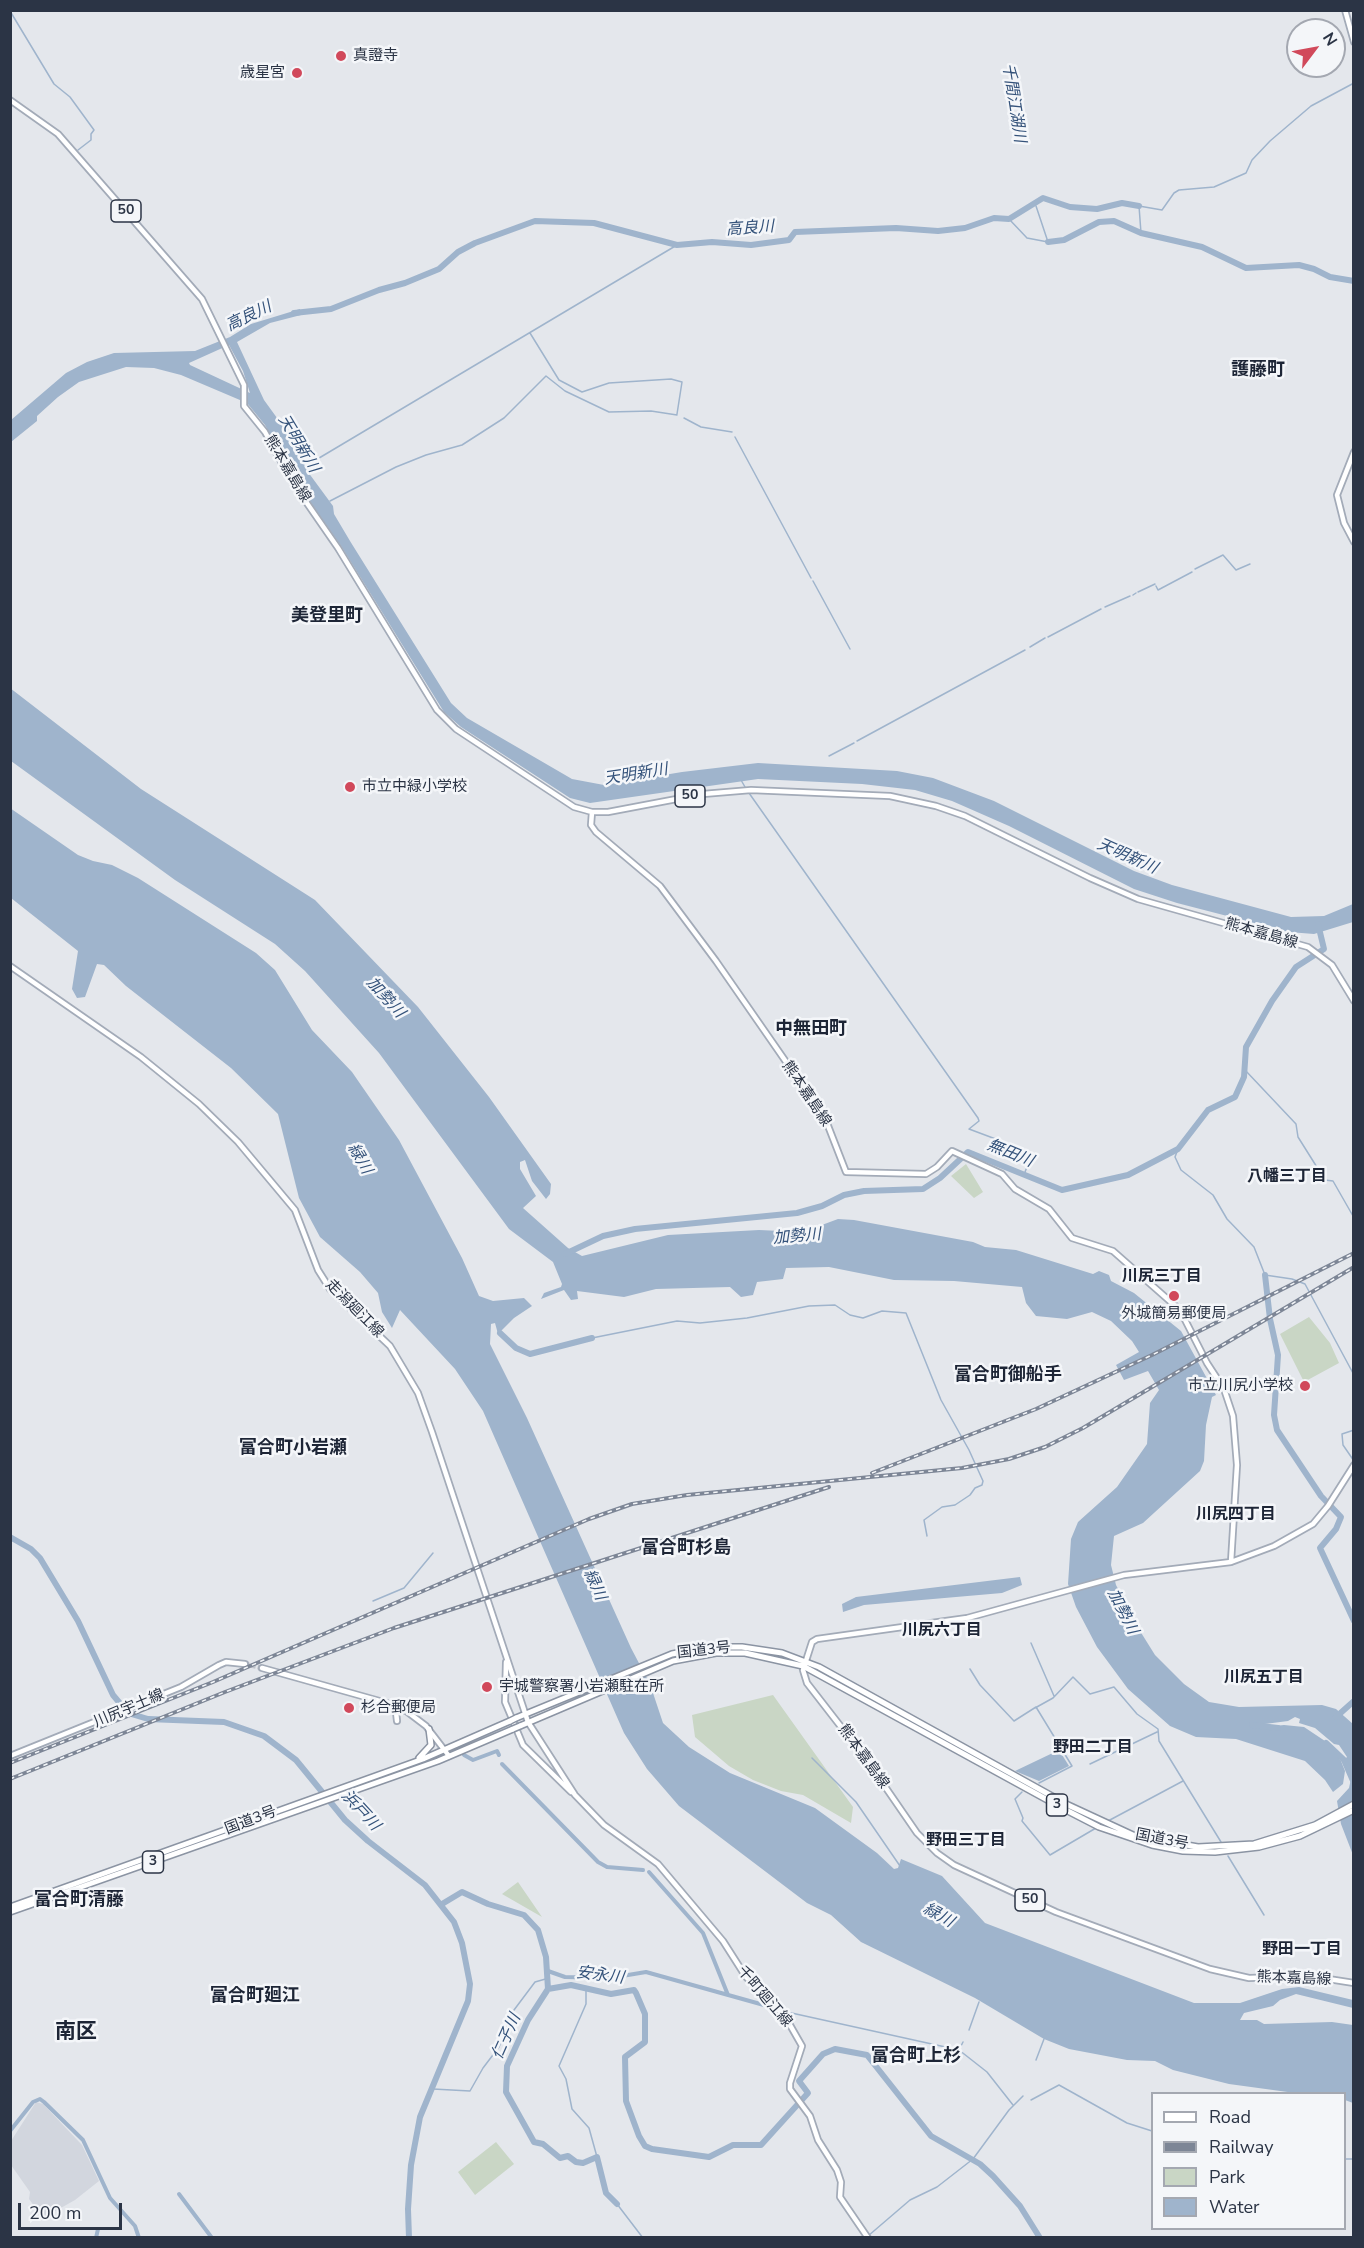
<!DOCTYPE html>
<html>
<head>
<meta charset="utf-8">
<style>
  body { margin:0 }
  #map { position:relative; width:1364px; height:2248px; overflow:hidden; background:#e4e7ec; font-family:"Nunito Sans",sans-serif }
  canvas { display:block }
  .frame { position:absolute; inset:0; border:12px solid #2b3445; pointer-events:none }
  .legend { position:absolute; left:1151px; top:2092px; width:195px; height:138px; box-sizing:border-box; background:#f4f6f9; border:2px solid #a4a8b1; margin:0; padding:8px 10px; list-style:none; font-size:18px; color:#2b3445 }
  .legend li { display:flex; align-items:center; gap:12px; height:30px }
  .legend b { width:30px; border:2px solid #a4a8b1 }
  .north { position:absolute; left:1286px; top:18px; width:60px; height:60px; box-sizing:border-box; background:#f4f6f9; border:2px solid #a4a8b1; border-radius:50%; rotate:58deg; font-size:16px; font-weight:700; line-height:24px; text-align:center; color:#2b3445 }
  .north::after { content:''; display:block; margin:auto; width:21px; height:27px; background:#d1495b; clip-path:polygon(50% 0,100% 100%,50% 72%,0 100%) }
  .scale { position:absolute; left:18px; top:2203px; width:104px; height:27px; box-sizing:border-box; border:3px solid #2b3445; border-top:0; padding-left:8px; font-size:18px; line-height:21px; white-space:nowrap; color:#2b3445; -webkit-text-stroke:4px #f4f6f9; paint-order:stroke }
</style>
</head>
<body>
<div id="map">
<canvas width="1364" height="2248"></canvas>
<div class="frame"></div>
<ul class="legend">
<li><b style="height:8px;background:#fff"></b>Road</li>
<li><b style="height:8px;background:#7d8696"></b>Railway</li>
<li><b style="height:16px;background:#c9d6c5"></b>Park</li>
<li><b style="height:16px;background:#9fb4cc"></b>Water</li>
</ul>
<div class="north">N</div>
<div class="scale">200 m</div>
</div>
<script>
const c = document.querySelector('canvas').getContext('2d');
c.lineJoin = 'round';
function fill(path, color) { c.fillStyle = color; c.fill(path, 'evenodd'); }
const shape = rows => new Path2D(rows.map(r => 'M' + r).join(''));
function stroke(path, color, width, dash) { c.strokeStyle = color; c.lineWidth = width; c.lineCap = dash ? 'butt' : 'round'; c.setLineDash(dash || []); c.stroke(path); }
function label(font, color, halo, rows, align = 'center') {
  c.font = font + ' "Nunito Sans","Noto Sans JP",sans-serif'; c.lineWidth = 5; c.setLineDash([]); c.textBaseline = 'middle'; c.strokeStyle = halo; c.fillStyle = color; for (const [text, x, y, turn = 0] of rows) {
    c.save(); c.translate(x, y); c.rotate((+turn || 0) * Math.PI / 180); c.textAlign = isNaN(turn) ? turn : align; if (halo) c.strokeText(text, 0, 0); c.fillText(text, 0, 0); c.restore();
  }
}
fill(shape([
  [36,2102,43,2104,82,2145,99,2181,75,2200,43,2218,29,2199,30,2192,11,2165,11,2141]
]), '#d2d6de');
fill(shape([
  [966,1164,983,1192,974,1198,951,1176],
  [1309,1317,1330,1343,1339,1363,1304,1382,1280,1334],
  [773,1695,853,1807,851,1823,803,1795,781,1791,753,1780,729,1766,695,1737,692,1715],
  [518,1882,542,1917,502,1894],
  [496,2142,514,2164,475,2195,458,2172]
]), '#c9d6c5');
fill(shape([
  [300,309,301,315,270,323,237,342,264,400,293,440,308,472,333,506,334,514,350,541,451,703,467,718,572,779,604,785,682,772,758,763,897,771,933,778,994,801,1134,871,1172,885,1291,917,1324,916,1353,904,1353,922,1314,934,1289,932,1177,903,1134,889,1009,826,952,801,915,790,862,784,758,779,590,803,570,798,461,727,444,712,341,546,292,476,265,425,247,403,181,375,154,368,126,367,79,382,58,397,37,416,37,421,11,442,11,420,66,373,87,362,114,353,195,351,230,337,251,324],
  [229,345,243,371,250,393,190,365,189,363],
  [10,688,141,789,315,900,418,1007,489,1097,551,1184,550,1194,546,1199,532,1181,525,1160,520,1162,520,1169,536,1196,523,1208,568,1248,582,1256,668,1235,759,1230,803,1232,838,1219,854,1220,973,1242,985,1247,1016,1250,1093,1274,1099,1271,1109,1275,1111,1281,1134,1293,1181,1331,1216,1395,1212,1397,1206,1425,1204,1461,1200,1471,1143,1523,1114,1536,1111,1565,1116,1585,1140,1631,1155,1655,1184,1684,1209,1702,1239,1707,1322,1705,1336,1709,1353,1724,1353,1855,1341,1824,1338,1807,1337,1801,1349,1788,1352,1774,1345,1759,1347,1757,1339,1745,1334,1744,1315,1728,1299,1723,1300,1719,1295,1717,1288,1721,1265,1724,1256,1728,1284,1725,1304,1727,1328,1743,1341,1761,1345,1771,1343,1784,1333,1792,1325,1780,1305,1761,1236,1739,1196,1737,1170,1726,1128,1689,1097,1647,1076,1607,1068,1584,1071,1539,1078,1522,1117,1487,1147,1444,1150,1403,1159,1390,1148,1371,1124,1380,1116,1365,1139,1352,1132,1341,1111,1321,1092,1312,1067,1319,1036,1316,1026,1303,1022,1287,954,1281,894,1280,829,1267,786,1268,783,1279,757,1282,753,1295,741,1297,730,1287,656,1289,624,1297,577,1291,578,1299,571,1300,564,1290,541,1299,544,1293,561,1287,562,1284,553,1262,509,1229,379,1053,305,971,275,944,175,880,11,761],
  [10,808,78,855,93,861,112,865,138,878,256,953,275,970,312,1030,352,1072,399,1140,462,1258,479,1296,493,1301,524,1298,532,1306,514,1318,498,1334,495,1323,491,1324,490,1344,527,1418,631,1648,650,1684,663,1723,689,1747,730,1773,815,1808,877,1853,894,1869,898,1868,901,1859,942,1876,985,1923,1194,2003,1240,2003,1282,1989,1299,1987,1353,2000,1353,2008,1296,1994,1280,2000,1273,2006,1244,2013,1240,2020,1257,2020,1264,2024,1332,2022,1353,2025,1353,2103,1345,2100,1344,2094,1295,2093,1229,2084,1173,2070,1155,2061,1127,2060,1069,2049,1044,2039,975,1998,861,1942,831,1915,807,1903,679,1806,647,1769,624,1733,483,1411,455,1369,400,1310,392,1328,382,1312,378,1293,360,1272,320,1237,299,1198,278,1114,231,1068,126,986,104,965,97,964,85,997,77,998,72,989,78,951,11,898],
  [1020,1577,1022,1585,1002,1593,864,1605,843,1612,842,1604,856,1597],
  [1059,1750,1069,1766,1039,1781,1015,1771]
]), '#9fb4cc');
stroke(shape([
  [10,11,54,84,70,97,94,130,91,134,91,140,78,150],
  [1009,219,1027,238,1048,242,1036,206],
  [1141,233,1139,206,1162,210,1174,193,1179,190,1214,187,1246,173,1252,160,1270,141,1311,106,1354,83],
  [530,333,559,380,582,392,609,383,671,379,682,382,677,414],
  [684,418,701,427,732,432],
  [735,437,811,578],
  [304,467,677,245],
  [330,501,396,467,426,455,462,445,504,418,546,376,565,391,609,412,651,411,677,415],
  [1195,569,1223,555,1236,570,1250,564],
  [813,581,850,649],
  [1156,586,1158,590,1192,572],
  [1138,592,1155,584],
  [1133,595,1136,593],
  [1105,607,1130,596],
  [1048,637,1101,609],
  [1030,647,1045,638],
  [857,741,1025,650],
  [829,756,854,743],
  [741,780,745,787],
  [749,793,978,1118,979,1121,969,1129,1025,1150,1030,1158,1024,1175],
  [1245,1070,1296,1124,1298,1137,1325,1180,1333,1181,1353,1216],
  [1178,1149,1175,1157,1181,1170,1213,1195,1227,1219,1254,1247,1265,1275,1292,1279,1305,1284,1354,1375],
  [592,1338,677,1321,700,1323,747,1318,809,1306,835,1305,850,1315,863,1318,882,1311,906,1313,941,1400,969,1450,983,1481,982,1485,975,1488,970,1495,955,1505,942,1507,924,1520,927,1536],
  [1354,1430,1342,1434,1343,1445,1354,1461],
  [373,1601,404,1588,433,1553],
  [1031,1643,1054,1696],
  [970,1669,980,1685,1014,1721,1036,1707,1072,1766,1039,1783],
  [1035,1708,1053,1698,1073,1677,1090,1694,1114,1687,1137,1714,1158,1729,1159,1741,1221,1842],
  [812,1758,856,1802,900,1866],
  [1090,1764,1157,1732],
  [1022,1792,1015,1799,1023,1818,1022,1821,1050,1855,1096,1828],
  [1108,1821,1183,1781],
  [1228,1856,1264,1915],
  [586,1988,586,2004,559,2066,566,2079,572,2109,589,2128,597,2157],
  [787,2012,959,2050,963,2042],
  [969,2030,979,2002],
  [959,2050,987,2072,1013,2105],
  [1036,2060,1044,2039],
  [433,2089,470,2091,483,2068,499,2047,514,2010,535,1982,549,1978],
  [1031,2100,1059,2085,1127,2123,1152,2131],
  [1344,2159,1354,2159],
  [617,2204,643,2238],
  [868,2236,910,2200,937,2187,973,2159,1009,2110,1023,2096]
]), '#9fb4cc', 1.5);
stroke(shape([
  [464,1755,473,1760,497,1751,499,1755],
  [502,1764,598,1862,607,1867,643,1870],
  [649,1872,703,1933,728,1995],
  [548,1971,565,1977,610,1978,646,1972,771,2007],
  [10,2131,33,2102,40,2099,44,2102,83,2140,110,2198,135,2226,139,2238],
  [179,2194,212,2238],
  [96,2238,98,2229]
]), '#9fb4cc', 4);
stroke(shape([
  [1048,242,1064,240,1099,222,1114,221,1141,233,1202,247,1246,268,1299,265,1314,269,1330,277,1354,281],
  [294,313,331,309,379,290,405,283,439,269,458,252,475,243,535,221,594,223,677,245,712,242,751,245,789,240,795,232,896,228,938,231,965,228,994,218,1009,219,1043,198,1070,207,1097,209,1122,203,1139,206],
  [565,1254,603,1236,635,1229,797,1213,822,1206,844,1195,864,1191,923,1189,940,1178,968,1152,1062,1190,1128,1175,1178,1149,1208,1110,1235,1097,1244,1077,1246,1047,1272,1001,1296,967,1324,949,1318,924],
  [1265,1275,1270,1319,1278,1355,1274,1415,1277,1430,1321,1496,1341,1517,1336,1529,1320,1548,1354,1621],
  [500,1333,516,1348,530,1354,592,1338],
  [10,1537,31,1549,40,1558,78,1621,113,1695,128,1713,148,1719,224,1722,264,1736,296,1760,345,1820,368,1841,425,1885,454,1922,462,1943,470,1984,468,2001,420,2117,411,2165,408,2209,409,2238],
  [1336,1717,1354,1701],
  [1252,1725,1278,1728],
  [1326,1743,1344,1760,1354,1783],
  [442,1904,462,1892,488,1904,524,1915,538,1930,546,1957,548,1989,528,2020,507,2066,506,2092,534,2142,543,2144,560,2158,568,2156,576,2162,583,2163,597,2157,606,2193,617,2204],
  [548,1989,571,1985,611,1994,634,1990,636,1993,645,2014,645,2042,625,2057,626,2101,639,2136,645,2146,652,2149,709,2157,733,2145,761,2145,808,2093,799,2081,823,2054,835,2049,867,2055,931,2136,980,2164,993,2176,1020,2206,1040,2238]
]), '#9fb4cc', 6);
stroke(shape([
  [245,1664,262,1668]
]), '#bfc3cb', 4.5, [4.5, 2]);
const major = shape([
  [1345,10,1354,42],
  [10,100,58,134,202,299,244,385,244,406,265,432,293,483,338,548,437,710,456,729,574,807,592,812,608,812,703,794,751,790,890,796,936,806,965,816,1090,878,1138,899,1308,947,1332,965,1354,1001],
  [1354,452,1337,495,1344,523,1354,542],
  [592,812,591,825,596,832,660,886,716,961,825,1118,846,1172,926,1174,937,1167,952,1151,1002,1174,1015,1189,1049,1209,1072,1238,1113,1251,1180,1310,1207,1363,1224,1389,1233,1416,1237,1465,1231,1562],
  [10,966,141,1057,199,1104,238,1142,295,1210,318,1270,330,1289,390,1346,418,1393,432,1432,528,1722,575,1795,604,1825,658,1864,723,1941,746,1977,786,2018,802,2046,790,2083,790,2089,810,2116,818,2140,837,2170,841,2182,840,2197,868,2238],
  [1354,1465,1328,1506,1313,1524,1274,1546,1231,1562,1124,1575,967,1618,817,1639,812,1642,803,1670,807,1683,866,1759,917,1833,937,1853,954,1865,1056,1912,1210,1969,1249,1978,1309,1976,1354,1983],
  [506,1662,505,1702,523,1745,571,1792],
  [262,1668,401,1707,426,1726,449,1756],
  [397,1721,396,1712,404,1710],
  [10,1756,181,1687,219,1665,226,1662,245,1664]
]);
const highway = shape([
  [516,1718,672,1654,709,1647,742,1647,782,1653,819,1667,1068,1805,1135,1836,1198,1847,1254,1844,1315,1825,1354,1804],
  [520,1726,673,1661,716,1653,745,1653,803,1666,1064,1809,1099,1827,1152,1845,1183,1851,1215,1852,1259,1847,1300,1836,1354,1810],
  [419,1758,431,1745,429,1729],
  [10,1907,423,1759,510,1721],
  [10,1912,438,1761,513,1729]
]);
stroke(major, '#a3abb8', 8);
stroke(highway, '#8b94a3', 8);
stroke(major, '#fff', 4.5);
stroke(highway, '#fff', 5);
const rail = shape([
  [872,1473,1036,1409,1152,1355,1354,1253],
  [10,1763,213,1682,589,1519,632,1504,687,1495,962,1468,1009,1459,1045,1447,1083,1428,1354,1267],
  [10,1779,225,1692,394,1628,829,1487]
]);
stroke(rail, '#7d8696', 4);
stroke(rail, '#f4f6f9', 1.5, [4.5]);
const highwayBridge = shape([
  [510,1721,516,1718],
  [513,1729,520,1726]
]);
stroke(highwayBridge, '#8b94a3', 8, []);
stroke(highwayBridge, '#fff', 5);
for (const [x, y, r, color] of [
  [341,56,6,"#d1495b"],
  [297,73,6,"#d1495b"],
  [350,787,6,"#d1495b"],
  [1174,1296,6,"#d1495b"],
  [1305,1386,6,"#d1495b"],
  [487,1687,6,"#d1495b"],
  [349,1708,6,"#d1495b"]
]) { const dot = new Path2D(); dot.arc(x, y, r, 0, 2 * Math.PI); c.fillStyle = color; c.fill(dot); stroke(dot, '#f4f6f9', 2); }
for (const [x, y, w] of [
  [126,211,30],
  [690,796,30],
  [1057,1805,21],
  [153,1862,21],
  [1030,1900,30]
]) { const box = new Path2D(); box.roundRect(x - w / 2, y - 11, w, 22, 4.5); c.fillStyle = '#f4f6f9'; c.fill(box); stroke(box, '#2b3445', 1.5); }
label('bold 14px', '#2b3445', null, [
  ["50",126,211],
  ["50",690,796],
  ["3",1057,1805],
  ["3",153,1862],
  ["50",1030,1900]
]);
label('15px', '#2b3445', '#f4f6f9', [
  ["真證寺",353,56],
  ["歳星宮",285,73,"right"],
  ["市立中緑小学校",362,787],
  ["外城簡易郵便局",1174,1314,"center"],
  ["市立川尻小学校",1293,1386,"right"],
  ["宇城警察署小岩瀬駐在所",499,1687],
  ["杉合郵便局",361,1708]
], 'left');
label('15px', '#2b3445', '#f4f6f9', [
  ["熊本嘉島線",287,469,59],
  ["熊本嘉島線",1261,934,16],
  ["熊本嘉島線",806,1094,56],
  ["走潟廻江線",354,1309,45],
  ["国道3号",704,1651,-6],
  ["川尻宇土線",129,1709,-23],
  ["熊本嘉島線",863,1757,54],
  ["国道3号",251,1821,-21],
  ["国道3号",1162,1840,11],
  ["熊本嘉島線",1294,1979,2],
  ["千町廻江線",764,1997,49]
]);
label('italic 16px', '#34527a', '#f4f6f9', [
  ["千間江湖川",1013,103,81],
  ["高良川",750,229,-4],
  ["高良川",249,317,-26],
  ["天明新川",298,444,59],
  ["天明新川",636,775,-9],
  ["天明新川",1127,857,24],
  ["加勢川",385,998,48],
  ["無田川",1010,1154,22],
  ["緑川",359,1159,60],
  ["加勢川",797,1237,-5],
  ["緑川",594,1585,66],
  ["加勢川",1122,1612,63],
  ["浜戸川",360,1811,47],
  ["緑川",938,1916,29],
  ["安永川",600,1976,7],
  ["仁子川",507,2037,-66]
]);
label('bold 16px', '#1d2536', '#f4f6f9', [
  ["八幡三丁目",1287,1177],
  ["川尻三丁目",1162,1277],
  ["川尻四丁目",1236,1515],
  ["川尻六丁目",942,1631],
  ["川尻五丁目",1264,1678],
  ["野田二丁目",1093,1748],
  ["野田三丁目",966,1841],
  ["野田一丁目",1302,1950]
]);
label('bold 18px', '#1d2536', '#f4f6f9', [
  ["護藤町",1258,371],
  ["美登里町",327,617],
  ["中無田町",811,1030],
  ["富合町御船手",1008,1376],
  ["富合町小岩瀬",293,1449],
  ["富合町杉島",686,1549],
  ["富合町清藤",79,1901],
  ["富合町廻江",255,1997],
  ["富合町上杉",916,2057]
]);
label('bold 21px', '#1d2536', '#f4f6f9', [
  ["南区",76,2033]
]);
</script>
</body>
</html>
